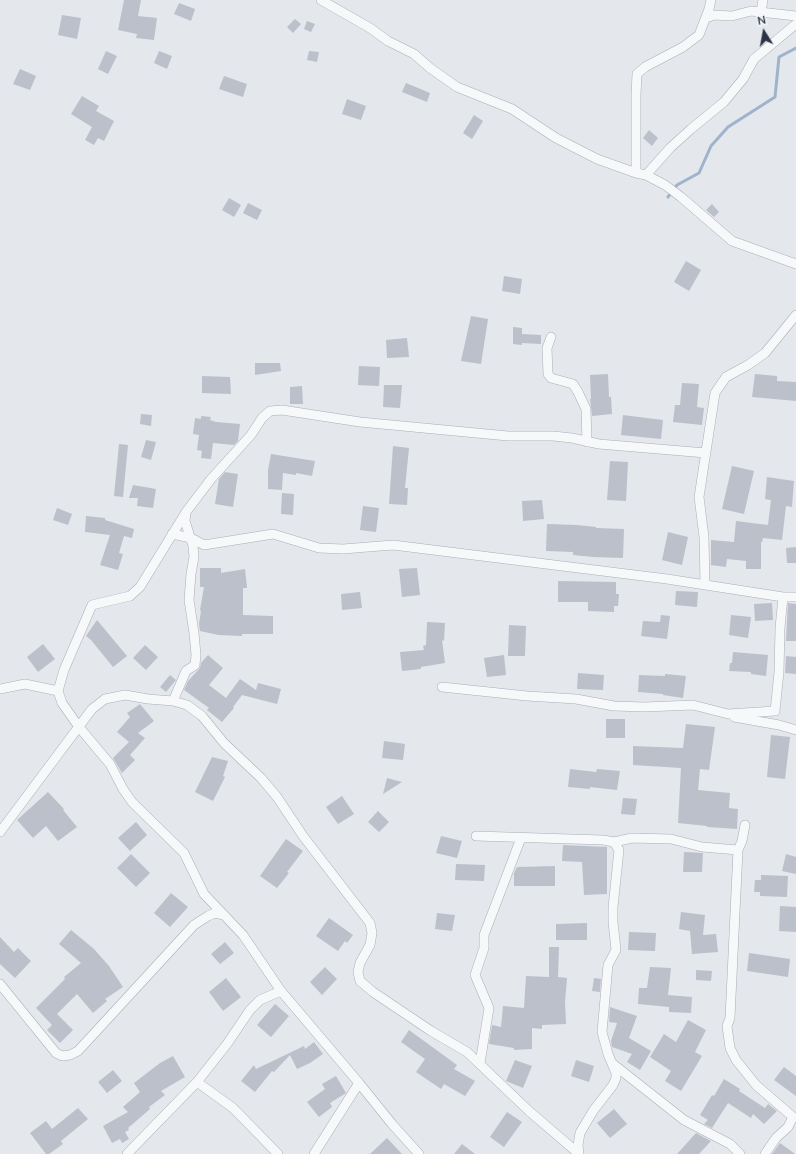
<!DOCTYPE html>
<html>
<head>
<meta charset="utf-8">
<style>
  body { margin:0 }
  #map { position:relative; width:796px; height:1154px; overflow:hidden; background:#e4e7ec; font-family:Mulish,sans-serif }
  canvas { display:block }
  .north { position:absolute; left:744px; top:12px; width:40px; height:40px; -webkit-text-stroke:3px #f4f6f9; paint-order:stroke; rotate:349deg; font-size:11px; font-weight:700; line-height:16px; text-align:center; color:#2b3445 }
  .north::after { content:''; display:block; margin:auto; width:14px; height:18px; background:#2b3445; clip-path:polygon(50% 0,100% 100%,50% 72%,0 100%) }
</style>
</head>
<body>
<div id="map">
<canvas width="796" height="1154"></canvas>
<div class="north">N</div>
</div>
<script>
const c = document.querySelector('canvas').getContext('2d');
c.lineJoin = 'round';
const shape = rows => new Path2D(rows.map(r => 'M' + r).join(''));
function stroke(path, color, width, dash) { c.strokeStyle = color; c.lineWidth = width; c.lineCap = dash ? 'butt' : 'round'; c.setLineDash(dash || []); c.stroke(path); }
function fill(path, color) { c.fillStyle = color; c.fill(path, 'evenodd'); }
stroke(shape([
  [668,197,677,185,699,173,711,146,728,127,775,97,779,57,796,48]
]), '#9fb4cc', 3);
fill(shape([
  [124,0,141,0,138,16,157,18,154,40,136,38,137,34,118,30],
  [179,3,195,9,191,21,174,14],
  [62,15,81,18,77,39,58,35],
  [295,19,301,24,293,33,287,27],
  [307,21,315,24,311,32,304,29],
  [106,51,117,56,108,74,98,69],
  [159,51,172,56,167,69,154,63],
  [309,51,319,52,317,62,307,60],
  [20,69,36,76,30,90,13,84],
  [224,76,247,84,243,97,219,89],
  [406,83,430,93,427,102,402,92],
  [82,96,99,106,96,111,114,121,104,141,98,138,94,145,85,140,92,127,71,114],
  [347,99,366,106,361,120,342,114],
  [474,115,483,121,472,139,463,133],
  [649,130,658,138,652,146,643,138],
  [229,198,241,205,234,217,222,210],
  [248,203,262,210,257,220,243,213],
  [712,204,719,212,714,217,706,210],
  [686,261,701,270,689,291,674,282],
  [504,276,522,279,520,294,502,291],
  [471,316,488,319,481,364,461,361],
  [513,327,522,328,522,334,541,335,541,344,522,343,522,345,513,344],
  [407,338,409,357,387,358,386,340],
  [255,363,280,363,281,371,255,375],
  [359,366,380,367,379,386,358,385],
  [608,374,609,397,611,397,612,414,592,416,590,399,591,399,590,375],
  [755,374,777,376,777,381,796,382,796,401,752,397],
  [202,376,230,377,231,394,202,393],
  [682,383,699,384,697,407,704,408,702,425,673,422,675,405,680,405],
  [384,385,402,385,400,408,383,407],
  [302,386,303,404,290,404,290,387],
  [141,414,152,415,151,426,140,424],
  [623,415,663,420,661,439,621,435],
  [201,416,211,417,210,420,216,422,240,424,238,441,234,445,213,443,211,459,201,458,202,451,197,450,199,435,193,434,195,418,201,419],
  [146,440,156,442,151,460,141,457],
  [119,444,128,445,123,497,114,496],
  [393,446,409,448,405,488,408,488,407,505,389,504],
  [271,454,315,461,312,476,296,473,296,475,283,473,282,490,268,489,268,470],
  [610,461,628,462,626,501,607,500],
  [732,466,754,471,744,514,722,509],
  [225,472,238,474,233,507,215,504,219,479],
  [767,477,794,481,792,507,786,506,782,540,763,538,762,542,761,542,761,569,746,569,746,561,727,559,726,567,711,565,711,540,734,542,736,521,768,525,771,500,765,499],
  [133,485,156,489,153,508,137,506,138,498,129,498],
  [282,493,294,494,293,515,281,514],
  [542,500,544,519,523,521,522,501],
  [363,506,379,508,376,532,360,530],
  [57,508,72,514,68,525,53,520],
  [86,516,105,518,105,520,134,529,132,538,124,536,119,553,123,554,118,570,100,565,110,535,85,532],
  [547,524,577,525,596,527,596,528,624,529,623,558,593,557,573,555,573,552,546,551],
  [668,532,688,537,682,565,662,560],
  [796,547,796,563,787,563,786,548],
  [200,568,221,568,221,573,245,569,247,588,243,588,243,615,273,616,273,634,242,634,242,636,219,635,200,631,199,624,201,611,200,610,204,587,200,587],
  [417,568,420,595,402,597,399,569],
  [558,581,616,582,616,594,619,594,618,606,614,606,614,612,588,611,588,602,558,602],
  [676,591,698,592,697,607,675,605],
  [360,592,362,608,342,610,341,594],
  [772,603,773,620,755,621,754,604],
  [788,603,796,604,796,641,786,641],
  [661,615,670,616,667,639,641,636,643,621,660,622],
  [731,615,751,617,748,638,729,635],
  [97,620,127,656,113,667,91,640,86,636],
  [427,622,445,623,444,641,442,640,445,663,421,667,421,669,402,671,400,652,424,650,423,646,426,645],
  [509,625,526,626,525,656,508,656],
  [43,644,55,659,38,672,27,657],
  [145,645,158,657,146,670,133,658],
  [733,652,768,655,766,676,751,674,751,672,729,671,730,663,732,663],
  [208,655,223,668,209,685,226,698,240,679,256,690,258,683,281,689,277,704,242,695,233,707,234,708,222,722,207,710,209,708,184,690,188,681,200,668,201,663],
  [504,655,506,675,487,677,484,658],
  [786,656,796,657,796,674,785,673],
  [578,673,604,675,603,690,577,689],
  [665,674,686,676,683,698,663,695,663,694,638,692,639,675,665,676],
  [170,675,176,680,166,692,160,687],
  [140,704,154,721,138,733,145,738,130,755,135,760,122,773,113,758,129,742,117,732,130,717,127,713],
  [606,719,625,719,625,738,606,738],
  [686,724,715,727,709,770,700,769,698,790,730,793,729,808,738,809,737,829,707,827,707,826,678,823,681,768,633,765,633,746,683,748],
  [771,735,790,737,785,779,767,777],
  [384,741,405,744,403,760,382,758],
  [212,757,228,761,223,776,225,777,213,801,195,792],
  [570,769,596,772,597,769,620,771,617,790,590,787,590,789,568,787],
  [387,778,402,782,383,794],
  [48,792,64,809,63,810,77,827,58,841,46,826,33,838,17,820],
  [342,796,354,814,338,824,326,807],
  [623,798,637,799,635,815,621,814],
  [378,811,389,822,379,832,368,822],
  [136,822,147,835,130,851,118,838],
  [441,836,462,841,457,858,436,853],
  [286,839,303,851,287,872,289,873,277,888,260,876],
  [563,845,607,847,607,894,584,895,582,862,562,861],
  [684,852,703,853,702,872,683,872],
  [131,854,150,873,136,887,117,868],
  [786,854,796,857,796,874,782,871],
  [456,864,485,865,484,881,455,880],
  [555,866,555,886,514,886,514,873,517,867],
  [761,875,788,876,787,897,760,896,760,892,754,892,755,880,761,880],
  [171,893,188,907,170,927,154,913],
  [780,906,796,907,796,932,779,931],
  [681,912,705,915,703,935,716,934,718,952,692,954,690,931,679,929],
  [437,913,455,915,452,931,435,929],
  [329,918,353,935,347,943,345,941,338,951,316,936],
  [587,923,587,940,556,940,556,924],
  [71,930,94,949,109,966,123,987,105,999,107,1001,93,1013,77,994,57,1014,73,1030,60,1043,47,1030,52,1025,36,1008,65,979,64,977,81,963,59,944],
  [629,932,656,933,655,951,628,950],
  [0,937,14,952,18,948,31,961,15,978,0,964],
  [225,942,234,953,220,964,211,954],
  [549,947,559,947,558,977,567,978,565,1002,566,1024,542,1025,542,1029,532,1028,532,1049,514,1050,514,1048,489,1044,492,1025,501,1027,503,1006,524,1008,526,976,549,977],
  [749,953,790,959,788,977,747,971],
  [325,967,337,979,322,995,310,982],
  [650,967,671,968,668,995,692,997,691,1013,669,1012,669,1007,638,1004,639,988,647,988],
  [696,970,712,971,711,981,696,980],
  [226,978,241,997,223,1011,209,992],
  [594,978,601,979,600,992,592,991],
  [275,1004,289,1016,271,1037,257,1025],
  [610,1007,637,1016,629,1038,651,1051,640,1070,627,1062,632,1054,612,1047,611,1041,617,1023,609,1022],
  [688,1020,706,1030,695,1052,702,1056,681,1091,665,1081,671,1071,650,1057,664,1034,676,1042],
  [409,1030,457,1065,454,1069,475,1081,465,1096,444,1084,441,1089,416,1072,425,1059,401,1042],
  [314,1042,323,1054,310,1063,297,1069,290,1055,274,1072,272,1071,255,1092,241,1081,254,1065,256,1069,304,1046,305,1049],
  [173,1056,185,1077,161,1091,165,1095,149,1107,150,1109,128,1128,129,1130,125,1132,129,1139,122,1143,120,1139,112,1143,103,1126,128,1112,123,1107,140,1092,134,1083,160,1063],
  [515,1060,532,1066,523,1088,506,1081],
  [576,1060,594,1066,589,1082,571,1076],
  [784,1067,796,1076,796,1096,774,1080],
  [113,1070,122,1081,107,1093,98,1082],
  [336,1076,346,1093,330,1103,332,1107,319,1117,307,1102,325,1089,322,1084],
  [724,1079,740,1089,739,1091,765,1108,768,1104,777,1111,764,1124,753,1114,751,1118,728,1103,712,1128,704,1124,708,1120,700,1115,712,1095,714,1096],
  [78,1108,88,1119,61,1141,63,1144,49,1154,46,1154,30,1133,46,1121,52,1129],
  [614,1109,627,1124,610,1138,597,1123],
  [507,1112,522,1122,504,1147,490,1137],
  [696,1133,711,1141,699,1154,677,1154],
  [387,1138,402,1154,370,1154],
  [780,1143,795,1154,772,1154],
  [462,1144,475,1154,454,1154]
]), '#bbc0ca');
const street = shape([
  [321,0,370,28,388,41,414,54,430,68,457,87,512,109,556,138,597,159,636,173,646,175,665,185,681,197,732,241,796,264],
  [761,12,763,0],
  [706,18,714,15,732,16,751,11,796,16],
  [636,173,636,95,637,74,645,67,683,47,699,35,709,9,711,0],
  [646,175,670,148,691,129,724,102,743,79,754,59,796,24],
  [551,337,547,348,548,374,551,378,573,384,578,392,586,409,587,442],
  [172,534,191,538,204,545,273,534,319,548,343,549,393,545,667,579,783,597,796,597],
  [705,584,704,537,699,497,715,393,726,377,748,365,765,353,796,315],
  [442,687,527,696,576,699,614,706,645,707,693,705,728,714,775,711,779,672,780,628,783,597],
  [0,689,25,684,58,691],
  [173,701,186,671,195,665,196,655,194,633,189,600,191,574,194,557,193,546,185,521,186,512],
  [734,717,779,725,796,730],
  [745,825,742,841,738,850,730,1018,727,1026,730,1048,736,1060,756,1085,793,1117,788,1127,776,1138,765,1154],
  [0,832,92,709,105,699,125,695,148,699,173,701,187,705,202,716,224,743,261,778,277,797,303,836,370,923,372,933,370,945,360,963,358,972,360,981,373,992,431,1031,467,1052,529,1111,579,1154],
  [476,836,603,840,614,842,619,850,613,907,613,922,616,950,608,965,602,1032,608,1054,616,1073,616,1078,613,1085,593,1111,580,1133,578,1145,579,1154],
  [614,842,632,838,671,839,702,847,738,850],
  [0,984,56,1053,62,1056,70,1055,78,1051,194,925,208,916,215,913,224,915],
  [480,1063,489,1008,475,975,484,948,484,935,521,838],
  [613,1064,684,1120,730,1144,740,1154],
  [197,1082,233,1108,278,1154],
  [127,1154,197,1082,227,1044,250,1010,260,1000,281,991],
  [314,1154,359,1083],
  [419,1154,392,1124,359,1083,281,991,243,935,204,894,184,853,132,802,123,789,110,764,79,727,62,703,58,691,64,670,92,605,130,596,140,587,186,512,211,479,251,435,262,418,270,411,282,410,360,422,508,436,553,436,572,438,599,444,706,453]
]);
stroke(street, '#a9aeb7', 10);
stroke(street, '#f7f8fa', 9);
</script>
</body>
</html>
